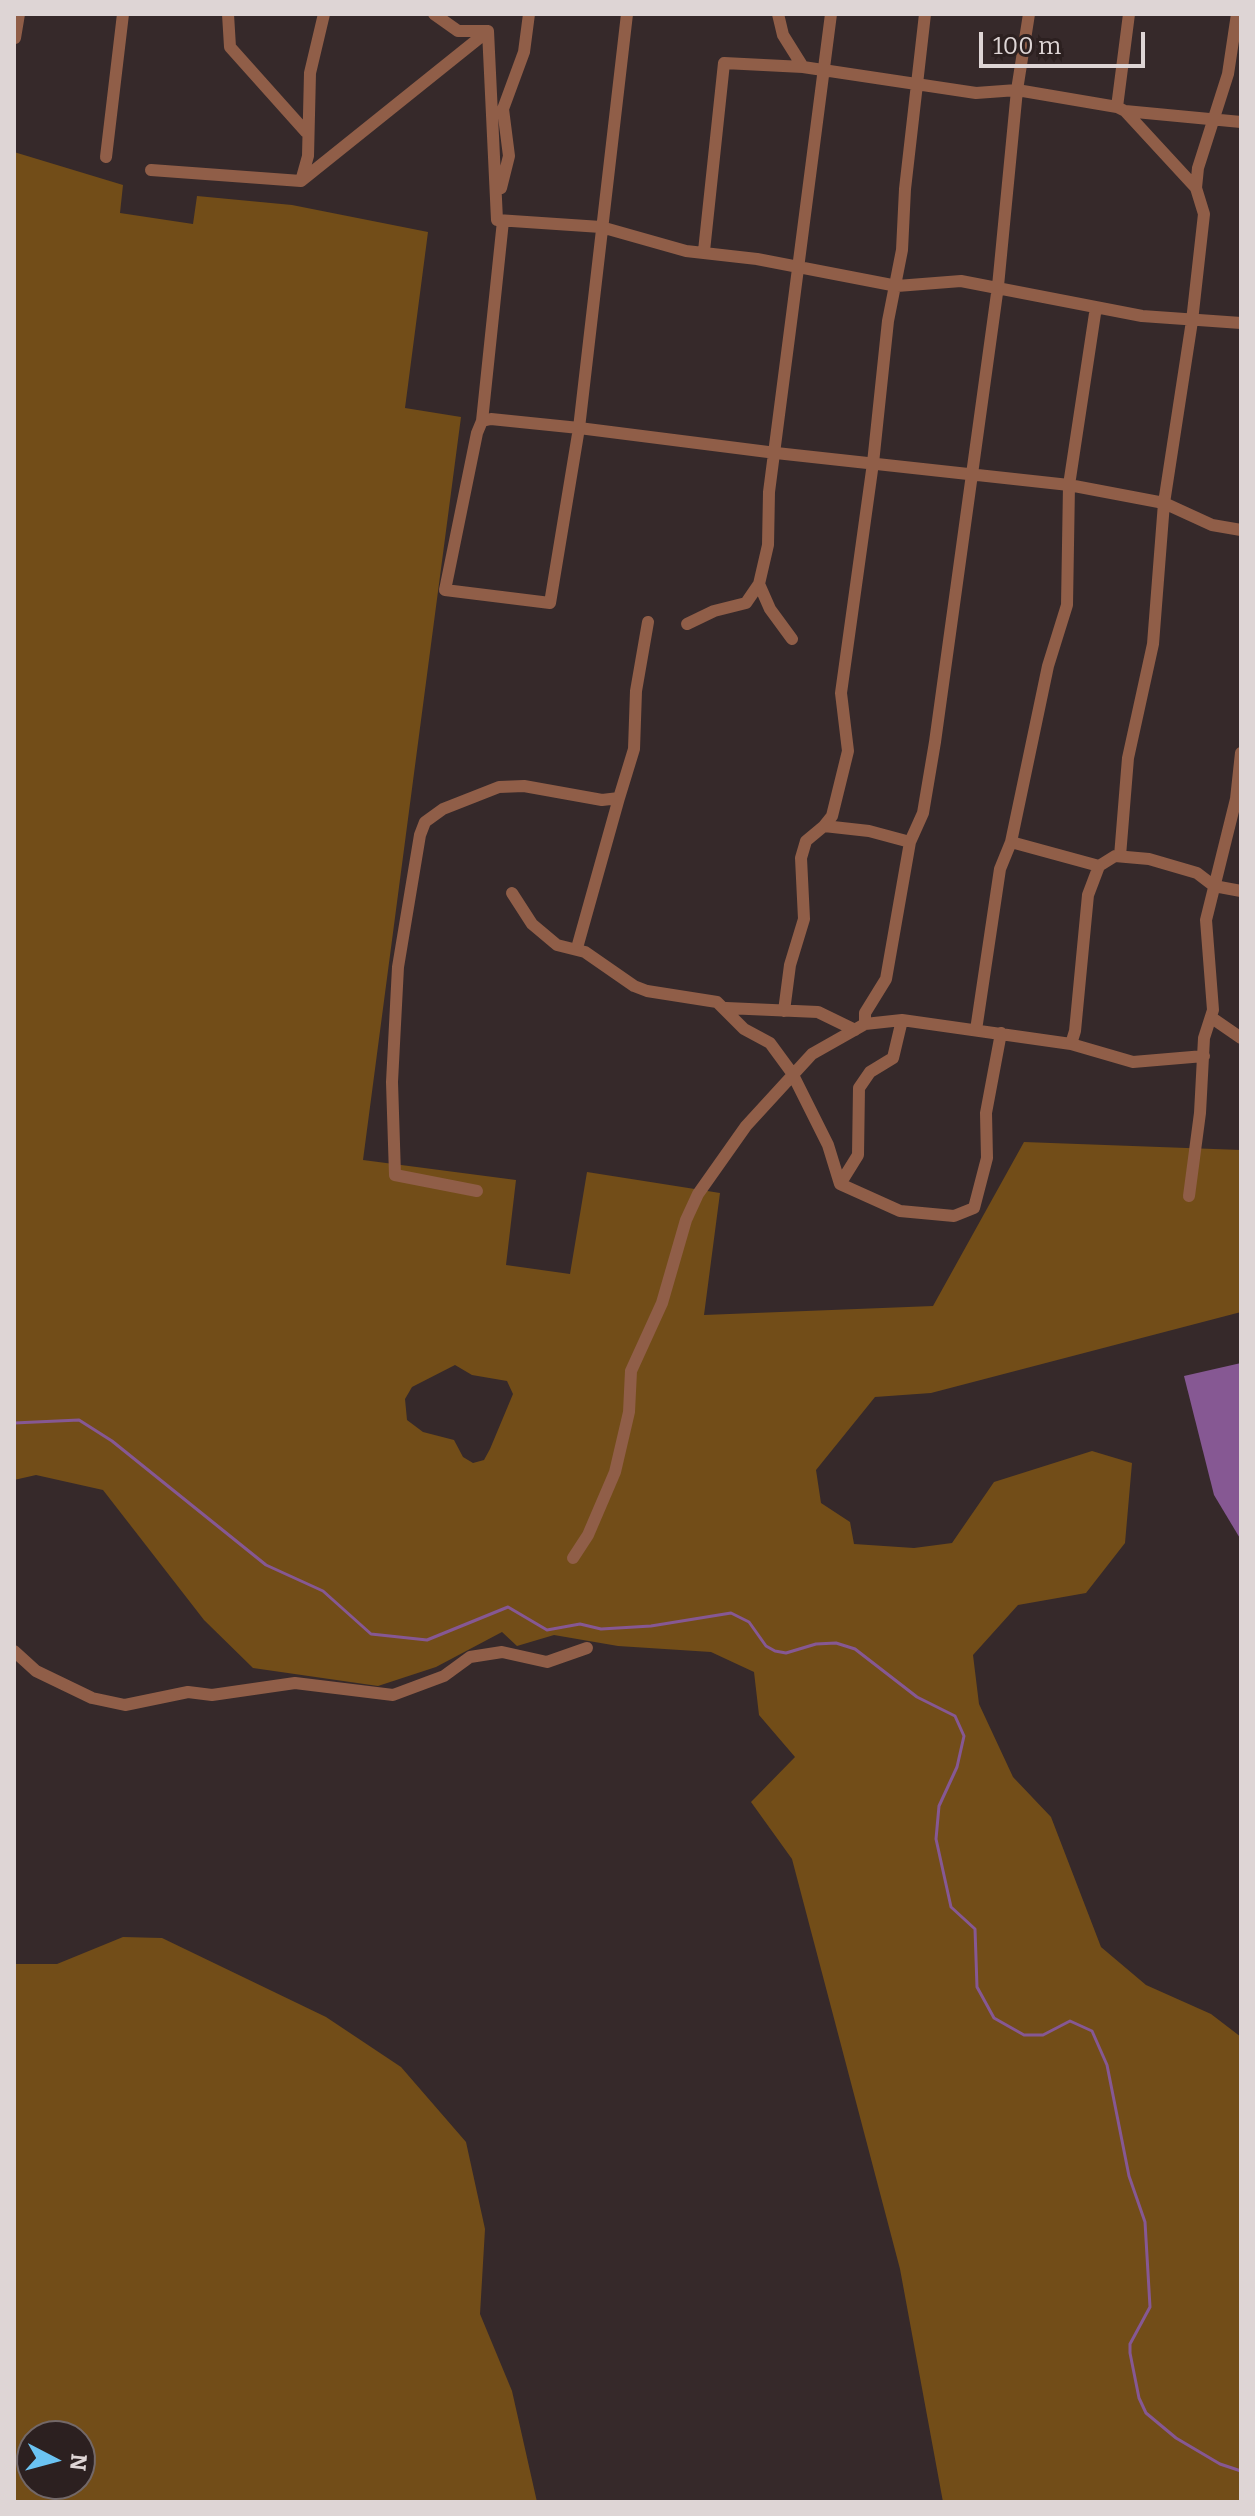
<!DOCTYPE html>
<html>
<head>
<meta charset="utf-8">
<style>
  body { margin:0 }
  #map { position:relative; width:1255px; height:2516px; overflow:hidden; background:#36292a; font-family:Bitter,serif }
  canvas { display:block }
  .frame { position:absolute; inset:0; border:16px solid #ded5d5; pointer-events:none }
  .north { position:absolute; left:16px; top:2420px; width:80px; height:80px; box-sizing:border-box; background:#2c2020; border:2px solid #736868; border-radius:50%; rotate:96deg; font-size:22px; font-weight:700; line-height:32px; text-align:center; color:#ded5d5 }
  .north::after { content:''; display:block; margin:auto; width:28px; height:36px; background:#6bc3f2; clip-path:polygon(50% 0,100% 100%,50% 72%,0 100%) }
  .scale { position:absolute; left:979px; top:32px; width:166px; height:36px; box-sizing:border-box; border:4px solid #ded5d5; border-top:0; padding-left:10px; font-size:24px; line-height:28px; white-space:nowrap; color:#ded5d5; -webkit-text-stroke:6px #2c2020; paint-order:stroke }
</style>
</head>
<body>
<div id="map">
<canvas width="1255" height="2516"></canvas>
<div class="frame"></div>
<div class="north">N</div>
<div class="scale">100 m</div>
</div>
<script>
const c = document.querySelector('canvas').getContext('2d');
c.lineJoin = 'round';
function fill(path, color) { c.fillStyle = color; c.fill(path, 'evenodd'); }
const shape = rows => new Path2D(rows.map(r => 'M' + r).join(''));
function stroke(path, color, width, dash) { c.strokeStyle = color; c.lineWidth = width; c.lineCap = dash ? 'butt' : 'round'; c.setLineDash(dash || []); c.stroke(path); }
fill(shape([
  [14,152,123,185,120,213,193,224,197,196,292,205,428,232,405,408,461,417,363,1160,516,1180,506,1265,570,1274,587,1172,720,1193,704,1315,933,1306,1024,1142,1241,1150,1241,1312,931,1393,875,1397,816,1470,821,1503,850,1522,854,1544,914,1548,952,1543,994,1482,1092,1451,1132,1463,1125,1543,1086,1593,1018,1605,973,1655,979,1704,1013,1777,1051,1817,1101,1947,1146,1985,1211,2014,1241,2037,1241,2502,943,2502,900,2269,792,1859,751,1802,795,1757,759,1715,754,1672,711,1652,618,1646,554,1635,517,1646,502,1632,436,1667,378,1686,253,1668,204,1620,103,1490,36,1475,14,1480],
  [455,1365,472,1375,507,1381,513,1394,490,1449,484,1460,473,1463,463,1457,454,1440,423,1432,407,1420,405,1399,412,1387],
  [123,1937,162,1938,326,2017,401,2067,466,2142,485,2229,480,2314,512,2391,537,2502,14,2502,14,1964,57,1964],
  [32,2436,80,2436,80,2484,32,2484]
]), '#724d18');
fill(shape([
  [1241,1363,1241,1540,1214,1495,1184,1376]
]), '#865893');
stroke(shape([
  [14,1423,79,1420,112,1441,266,1565,323,1591,371,1634,427,1640,508,1607,547,1630,580,1624,601,1629,651,1626,731,1613,749,1622,766,1646,775,1651,786,1653,816,1644,836,1643,855,1649,917,1697,955,1716,964,1736,957,1767,939,1806,936,1839,951,1907,975,1929,977,1987,994,2018,1024,2035,1043,2035,1070,2021,1092,2031,1107,2065,1129,2176,1145,2222,1150,2307,1130,2344,1130,2353,1139,2398,1146,2413,1176,2438,1220,2464,1241,2471]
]), '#865893', 3);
stroke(shape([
  [228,14,230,47,306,132],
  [434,14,458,31,488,31],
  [627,14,579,428,550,603,445,590,477,433,482,421,491,419,579,428,776,453,1069,485,1164,503,1212,525,1241,530],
  [778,14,783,35,803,67],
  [15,38,19,14],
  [1117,107,1129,14],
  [1125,111,1241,122],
  [106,157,123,14],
  [151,170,301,181,488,31,497,220,601,227,686,251,757,259,897,286,961,281,1142,316,1241,323],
  [301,181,308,156,310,73,324,14],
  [501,188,509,156,503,109,524,52,529,14],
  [704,251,724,63,803,67,976,93,1017,90,1117,107,1125,111,1196,188],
  [482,421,503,221],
  [759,584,770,609,792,639],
  [687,624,714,611,746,603,759,584,768,545,769,492,831,14],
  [824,826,832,816,848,751,841,693,873,463,888,321,902,250,905,189,925,14],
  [1011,842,1099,866,1115,856,1149,859,1197,873,1214,886,1241,891],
  [1120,856,1128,758,1153,644,1164,503,1192,321,1204,214,1196,188,1198,168,1228,74,1237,14],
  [512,893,532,924,557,945,585,952,634,986,647,991,717,1002,744,1029,770,1043,792,1073,828,1145,840,1184,900,1211,954,1216,974,1208,987,1158,986,1113,1001,1033],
  [577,948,619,798],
  [726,1008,818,1012,855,1030],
  [784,1011,790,965,804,919,801,858,806,841,824,826,869,831,910,842],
  [1212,1018,1241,1038],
  [865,1024,865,1013,886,979,910,842,923,813,935,742,998,286,1017,90,1029,14],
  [976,1030,1000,869,1011,842,1048,666,1067,605,1069,485,1096,307],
  [1071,1044,1075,1031,1088,895,1099,866],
  [840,1184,858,1155,859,1088,870,1072,893,1058,902,1020],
  [477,1191,395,1175,392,1082,398,967,420,835,425,822,443,809,499,787,524,786,602,800,619,798,634,749,636,691,648,622],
  [1189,1196,1200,1113,1204,1038,1213,1010,1206,920,1236,799,1241,753],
  [573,1558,588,1535,615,1472,629,1412,631,1371,662,1303,686,1220,698,1194,746,1126,812,1054,865,1024,902,1020,1071,1044,1133,1062,1204,1056],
  [14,1651,36,1671,92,1698,125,1705,188,1692,212,1695,295,1683,393,1695,444,1676,470,1657,502,1652,547,1662,587,1648]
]), '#905e48', 12);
</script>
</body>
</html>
